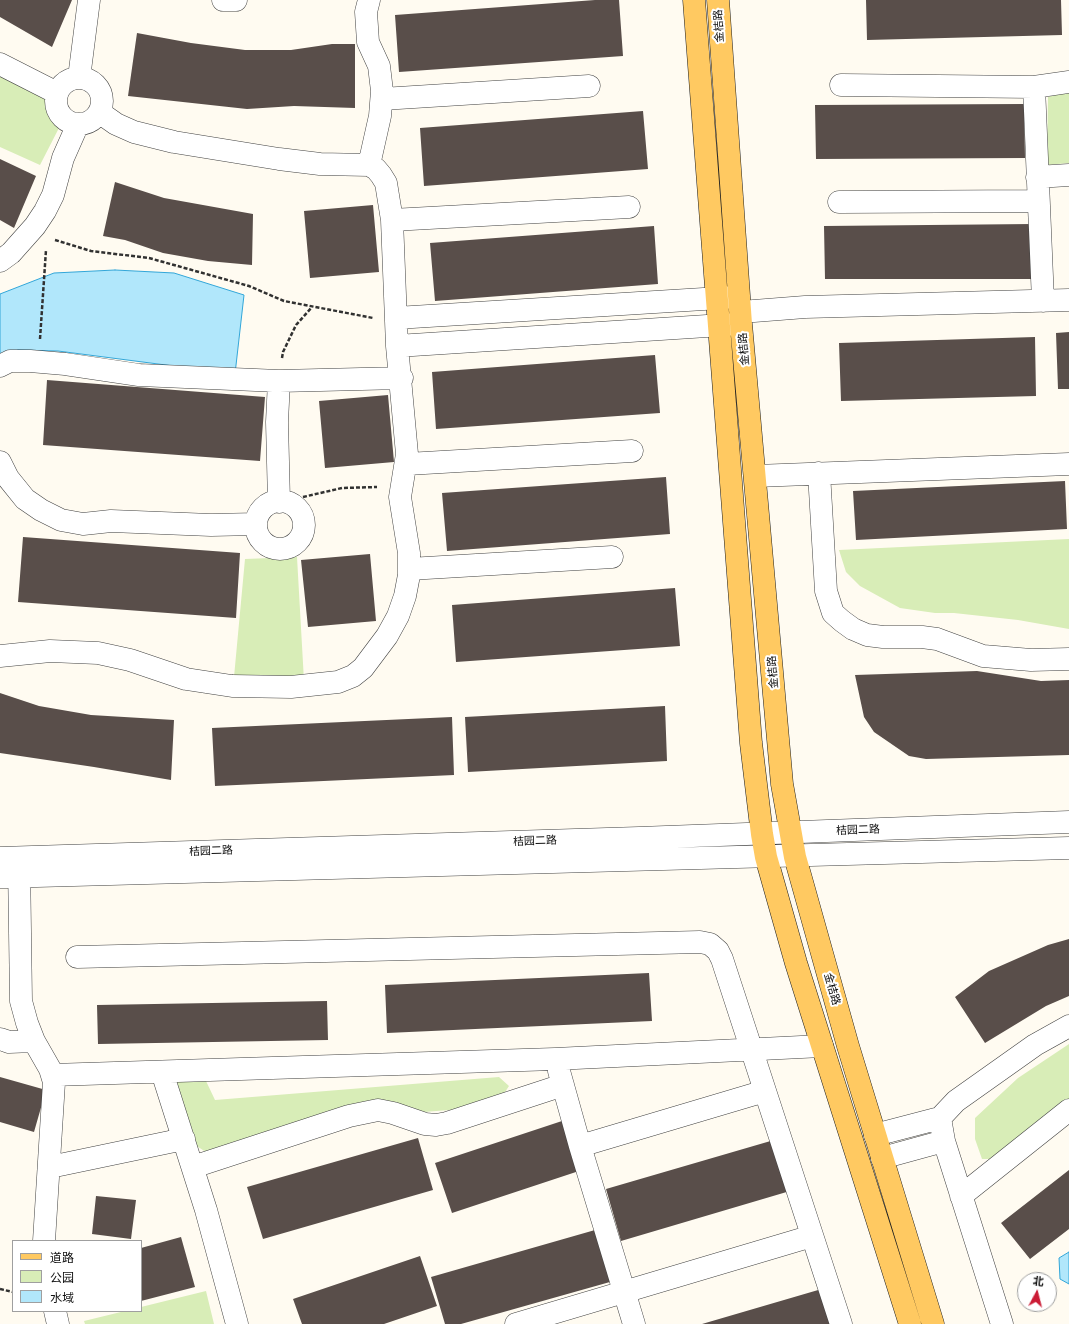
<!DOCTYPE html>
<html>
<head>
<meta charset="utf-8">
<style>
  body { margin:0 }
  #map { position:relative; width:1069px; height:1324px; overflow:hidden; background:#fffbf1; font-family:"Crimson Pro","Noto Sans SC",serif }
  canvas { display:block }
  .legend { position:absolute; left:12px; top:1240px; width:130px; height:72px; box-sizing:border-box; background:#fff; border:1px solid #9f9f9f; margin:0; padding:5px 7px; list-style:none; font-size:12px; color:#0f0f0f }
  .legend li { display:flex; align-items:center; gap:8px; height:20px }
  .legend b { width:20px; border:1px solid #9f9f9f }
  .north { position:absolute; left:1017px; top:1272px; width:40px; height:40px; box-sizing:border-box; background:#fff; border:1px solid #9f9f9f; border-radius:50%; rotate:7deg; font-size:11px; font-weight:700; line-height:16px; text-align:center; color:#0f0f0f }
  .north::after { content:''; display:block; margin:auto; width:14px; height:18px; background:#cb1b35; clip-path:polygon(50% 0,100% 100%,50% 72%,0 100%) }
</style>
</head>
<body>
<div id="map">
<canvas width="1069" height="1324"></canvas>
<ul class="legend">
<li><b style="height:5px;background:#ffc961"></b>道路</li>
<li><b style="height:11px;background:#d8edb7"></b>公园</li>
<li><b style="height:11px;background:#b1e7fb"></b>水域</li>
</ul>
<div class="north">北</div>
</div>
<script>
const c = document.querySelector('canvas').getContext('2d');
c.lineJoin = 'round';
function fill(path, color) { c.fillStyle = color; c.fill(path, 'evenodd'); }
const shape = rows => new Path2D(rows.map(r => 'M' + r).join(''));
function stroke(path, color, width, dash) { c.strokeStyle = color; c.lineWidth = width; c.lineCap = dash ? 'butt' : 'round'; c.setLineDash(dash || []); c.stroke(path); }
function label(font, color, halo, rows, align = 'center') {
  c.font = font + ' "Crimson Pro","Noto Sans SC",serif'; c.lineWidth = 4; c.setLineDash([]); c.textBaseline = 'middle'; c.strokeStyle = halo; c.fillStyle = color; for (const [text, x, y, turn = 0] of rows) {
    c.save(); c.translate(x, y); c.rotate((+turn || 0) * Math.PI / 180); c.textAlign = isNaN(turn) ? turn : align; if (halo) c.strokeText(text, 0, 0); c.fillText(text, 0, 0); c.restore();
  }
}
fill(shape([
  [0,76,48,100,49,115,61,124,40,165,0,147],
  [1069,91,1069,163,1047,165,1048,97],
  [1069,539,1069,629,1018,620,954,613,935,613,900,608,860,586,846,572,839,550],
  [297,557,304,681,234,677,245,559],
  [1069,1044,1069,1101,995,1159,982,1159,975,1139,975,1118,1018,1078],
  [499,1077,509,1086,499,1101,462,1109,411,1113,206,1152,195,1145,190,1136,177,1082,206,1081,215,1100],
  [206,1291,214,1324,85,1324,84,1321,125,1311,141,1311,141,1307]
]), '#d8edb7');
const water = shape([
  [115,270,174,273,244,295,235,374,58,351,18,350,0,357,0,294,54,273,115,270],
  [1069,1252,1069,1284,1060,1279,1059,1258,1069,1252]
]);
fill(water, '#b1e7fb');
stroke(water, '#32a6d8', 1);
fill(shape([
  [0,0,72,0,52,47,0,17],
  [595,0,619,0,623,56,399,72,395,15],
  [866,0,1061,0,1062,35,867,40],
  [137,33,191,43,245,50,291,50,332,44,355,44,355,108,294,106,247,109,128,96],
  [1024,104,1025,158,816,159,815,105],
  [643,111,648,169,424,186,420,128],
  [0,159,36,176,14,228,0,220],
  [115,182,164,198,253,214,252,265,208,261,163,253,125,240,103,236],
  [373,205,379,272,310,278,304,211],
  [1033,224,1033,279,825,279,824,226],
  [654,226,658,284,435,301,430,243],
  [1069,332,1069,389,1058,389,1056,333],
  [1035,337,1036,396,841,401,839,343],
  [655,355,660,413,436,429,432,372],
  [47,380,265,397,260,461,43,445],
  [388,395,394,462,325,468,319,401],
  [666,477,670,534,447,551,442,493],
  [1065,481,1067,529,856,540,853,491],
  [23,537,240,553,236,618,18,602],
  [370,554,376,621,308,627,301,560],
  [675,588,680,646,456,662,452,605],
  [977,671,1041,681,1069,680,1069,755,926,759,909,756,874,732,864,717,855,675],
  [0,693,39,706,91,715,174,720,171,780,94,767,0,753],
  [665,706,667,761,468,772,465,717],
  [452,717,454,775,215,786,212,728],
  [1069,939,1069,996,1046,1006,985,1043,955,997,989,971,1048,945],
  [649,973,652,1021,387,1033,385,985],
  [327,1001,328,1040,98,1044,97,1005],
  [0,1077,46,1090,34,1132,0,1122],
  [562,1121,579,1171,452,1213,435,1163],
  [418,1138,433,1190,263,1239,247,1187],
  [774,1140,790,1191,621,1241,606,1189],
  [1069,1170,1069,1229,1030,1259,1001,1223],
  [96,1196,136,1200,131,1239,92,1234],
  [602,1228,617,1280,461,1324,445,1324,431,1277],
  [181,1237,195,1287,141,1301,141,1248],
  [420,1256,437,1306,384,1324,302,1324,293,1299],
  [825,1288,835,1324,702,1324]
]), '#594e4a');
const minor = shape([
  [223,0,236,0],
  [369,0,366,12,368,42,379,66,382,91,380,116,369,165],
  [0,64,57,93],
  [79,78,89,0],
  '56 101a23 23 0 1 1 46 0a23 23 0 1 1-46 0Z',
  [841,85,1034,87,1069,82],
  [1034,87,1043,301],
  [382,99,589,86],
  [1037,177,1069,175],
  [839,202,1038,201],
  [392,220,629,207],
  [0,261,11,253,35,226,45,211,53,195,63,158,78,124],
  [741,312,805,307,1069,300],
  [396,318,736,297],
  [397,346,738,324],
  [0,366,10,361,30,361,65,364,139,375,279,381,277,422,279,502],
  [279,381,402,378],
  [0,462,8,478,25,499,41,510,61,520,83,524,111,521,211,525,256,524],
  [407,464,632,451],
  [819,473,826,591,833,613,842,621,853,629,867,635,883,637,922,637,937,639,983,656,1031,660,1069,659],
  [756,476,1069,464],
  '256 525a24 24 0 1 1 48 0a24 24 0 1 1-48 0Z',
  [409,569,612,557],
  [0,656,50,651,98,653,130,660,186,679,232,686,291,687,338,682,353,676,363,668,387,636,398,616,405,596,409,575,409,553,400,497,407,454,397,346,392,220,386,183,381,175,376,169,369,165,320,164,279,159,174,142,134,132,116,124,99,112],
  [0,858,639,838,1069,822],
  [19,862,21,1001,27,1023,34,1041,50,1069,54,1082,44,1241],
  [0,877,1069,848],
  [77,957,700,942,710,944,718,951,722,959,841,1324],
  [0,1039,9,1042,34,1041],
  [559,1071,580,1146,634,1324],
  [162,1072,206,1210,237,1324],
  [52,1075,555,1059,822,1046],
  [940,1118,944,1141,1002,1324],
  [875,1135,940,1118,956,1101,1035,1045,1069,1026],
  [580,1146,765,1091],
  [882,1158,944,1141],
  [50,1167,184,1139],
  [193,1167,349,1116,378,1110,393,1113,425,1124,436,1125,447,1123,563,1085],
  [961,1196,1069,1110],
  [55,1311,58,1324],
  [516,1324,812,1236]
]);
const major = shape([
  [694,0,751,743,762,834,766,857,796,963,910,1324],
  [718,0,741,324,782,784,795,857,848,1046,933,1324]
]);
stroke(minor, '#424242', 23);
stroke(major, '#202020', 23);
stroke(shape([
  [55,240,91,251,149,258,249,286,284,301,373,318],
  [40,339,46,250],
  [282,358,283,352,296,325,312,307],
  [303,497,342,488,377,487],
  [0,1289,13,1292]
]), '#313131', 2.5, [4, 2]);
stroke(minor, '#fff', 22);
stroke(major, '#ffc961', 22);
label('11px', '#0f0f0f', '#fff', [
  ["金桔路",719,26,-93],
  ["金桔路",744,349,-95],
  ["金桔路",773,672,-95],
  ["桔园二路",858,830,-2],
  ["桔园二路",535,841,-2],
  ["桔园二路",211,851,-2],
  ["金桔路",832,989,74]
]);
</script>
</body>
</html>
